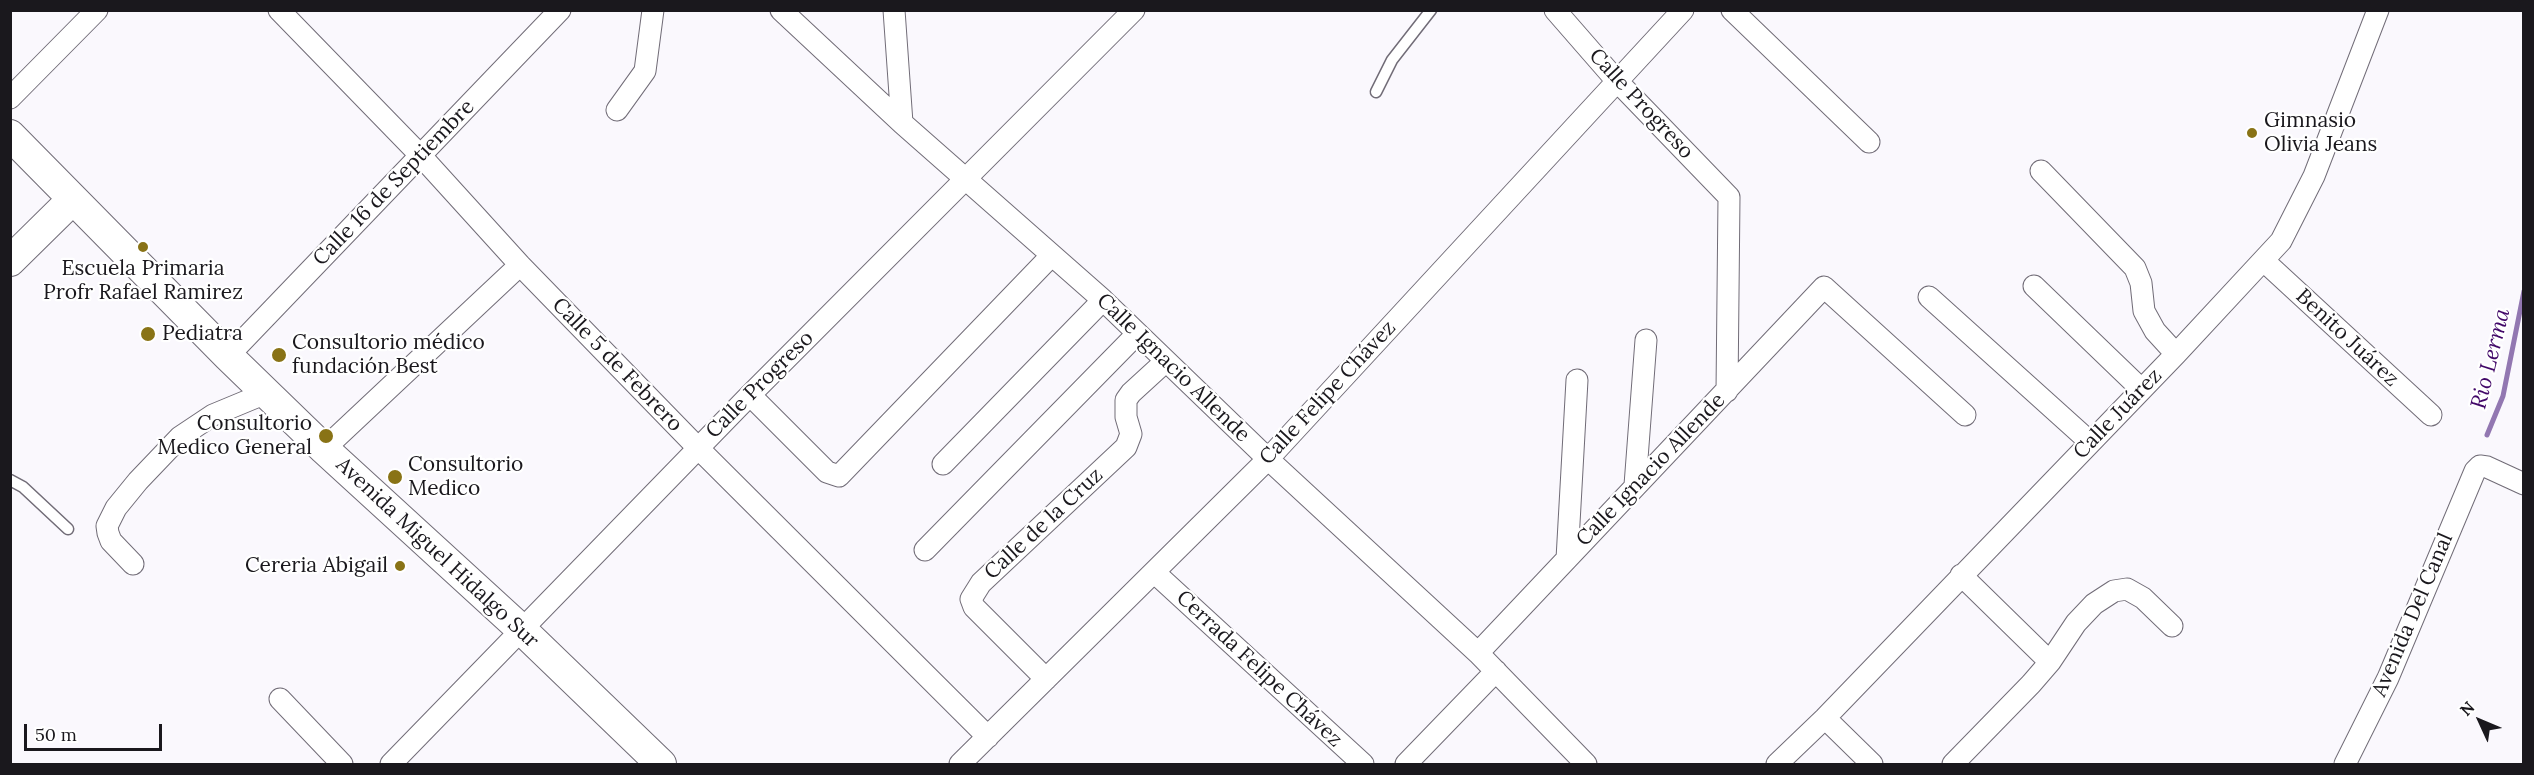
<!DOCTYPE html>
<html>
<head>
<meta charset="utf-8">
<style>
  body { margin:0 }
  #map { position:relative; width:2534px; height:775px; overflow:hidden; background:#faf8fd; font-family:Lora,serif }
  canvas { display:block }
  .frame { position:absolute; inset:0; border:12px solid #1a181d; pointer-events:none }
  .north { position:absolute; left:2450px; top:691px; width:60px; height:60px; -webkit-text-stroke:4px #fff; paint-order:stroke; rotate:314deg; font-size:16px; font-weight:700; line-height:24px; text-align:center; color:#1a181d }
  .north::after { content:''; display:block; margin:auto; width:21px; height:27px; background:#1a181d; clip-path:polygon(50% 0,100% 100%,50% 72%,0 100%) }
  .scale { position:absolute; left:24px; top:724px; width:138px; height:27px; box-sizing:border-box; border:3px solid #1a181d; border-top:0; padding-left:8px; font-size:18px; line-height:21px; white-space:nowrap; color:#1a181d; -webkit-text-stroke:4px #fff; paint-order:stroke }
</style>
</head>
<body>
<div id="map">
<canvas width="2534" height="775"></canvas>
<div class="frame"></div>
<div class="north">N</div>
<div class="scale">50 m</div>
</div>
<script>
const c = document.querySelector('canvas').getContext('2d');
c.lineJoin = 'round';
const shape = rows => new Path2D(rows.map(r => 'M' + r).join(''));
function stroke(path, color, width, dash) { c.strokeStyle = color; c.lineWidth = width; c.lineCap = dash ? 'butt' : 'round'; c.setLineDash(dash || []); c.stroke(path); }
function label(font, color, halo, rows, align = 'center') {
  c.font = font + ' Lora,serif'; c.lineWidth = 4.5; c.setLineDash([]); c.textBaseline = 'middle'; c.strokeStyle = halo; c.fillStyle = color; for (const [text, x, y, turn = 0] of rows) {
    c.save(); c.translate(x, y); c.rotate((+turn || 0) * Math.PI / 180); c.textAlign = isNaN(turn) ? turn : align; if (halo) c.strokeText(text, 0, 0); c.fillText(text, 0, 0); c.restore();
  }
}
stroke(shape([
  [2487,435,2503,396,2524,291]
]), '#9277b1', 5);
const lane = shape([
  [1376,92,1392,60,1431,10],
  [10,480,23,487,68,529]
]);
const street = shape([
  [279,10,421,156,520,265,698,448,988,737],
  [781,10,902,123,1103,300,1268,459,1478,653,1586,764],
  [894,10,902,123],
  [1555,10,1616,80,1729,197,1727,391],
  [1732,10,1869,142],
  [10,98,97,10],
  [617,110,645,71,653,10],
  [2041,171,2135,268,2141,283,2144,311,2155,331,2176,354],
  [2264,261,2431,415],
  [2034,286,2141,389],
  [1929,297,2090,442],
  [228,356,560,10],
  [750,395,827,472,839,476,1052,255],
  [324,449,520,265],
  [943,464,1103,300],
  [1635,485,1646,340],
  [925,550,1137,334],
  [1567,559,1577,380],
  [133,564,111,541,108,533,107,526,116,508,138,481,180,437,213,415,266,393],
  [1155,573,1363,764],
  [1961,575,2050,662],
  [1478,653,1824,287,1965,415],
  [1046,679,974,607,971,599,981,583,1126,447,1131,434,1126,417,1126,400,1131,393,1166,361],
  [280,699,342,764],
  [1825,718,1872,764],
  [391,764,750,395,1134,10],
  [960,764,1268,459,1683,10],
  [1406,764,1496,671],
  [1777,764,1825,718,2176,354,2281,241,2314,176,2378,10],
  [1953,764,2031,684,2050,662,2076,623,2094,604,2114,591,2127,589,2143,598,2172,626],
  [2345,764,2388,678,2475,471,2480,466,2487,467,2524,484]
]);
const secondary = shape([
  [10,135,228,356,324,449,523,631,661,764],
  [10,261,73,199]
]);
stroke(lane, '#716c77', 13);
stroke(street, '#716c77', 23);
stroke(secondary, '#716c77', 32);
stroke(lane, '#fff', 10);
stroke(street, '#fff', 21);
stroke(secondary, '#fff', 30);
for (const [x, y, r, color] of [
  [2252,133,6,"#897316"],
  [143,247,6,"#897316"],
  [148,334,8,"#897316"],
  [279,355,8,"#897316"],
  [326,436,8,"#897316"],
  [395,477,8,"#897316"],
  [400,566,6,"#897316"]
]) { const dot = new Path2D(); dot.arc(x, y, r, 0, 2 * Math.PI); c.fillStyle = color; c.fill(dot); stroke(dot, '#fff', 2); }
label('21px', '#1a181d', '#fff', [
  ["Calle Progreso",1641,104,47],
  ["Calle 16 de Septiembre",394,183,-46],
  ["Benito Juárez",2347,338,43],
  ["Calle 5 de Febrero",617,365,46],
  ["Calle Ignacio Allende",1173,368,44],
  ["Calle Progreso",760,385,-45],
  ["Calle Felipe Chávez",1328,393,-47],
  ["Calle Juárez",2118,414,-46],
  ["Calle Ignacio Allende",1651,470,-46],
  ["Calle de la Cruz",1044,524,-43],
  ["Avenida Miguel Hidalgo Sur",437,553,43],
  ["Avenida Del Canal",2413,615,-67],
  ["Cerrada Felipe Chávez",1259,669,43]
]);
label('21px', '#1a181d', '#fff', [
  ["Gimnasio",2264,121],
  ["Olivia Jeans",2264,145],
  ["Escuela Primaria",143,269,"center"],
  ["Profr Rafael Ramirez",143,293,"center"],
  ["Pediatra",162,334],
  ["Consultorio médico",292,343],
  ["fundación Best",292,367],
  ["Consultorio",312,424,"right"],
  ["Medico General",312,448,"right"],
  ["Consultorio",408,465],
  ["Medico",408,489],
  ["Cereria Abigail",388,566,"right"]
], 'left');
label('italic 22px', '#410768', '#fff', [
  ["Rio Lerma",2491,359,-76]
]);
</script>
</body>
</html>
